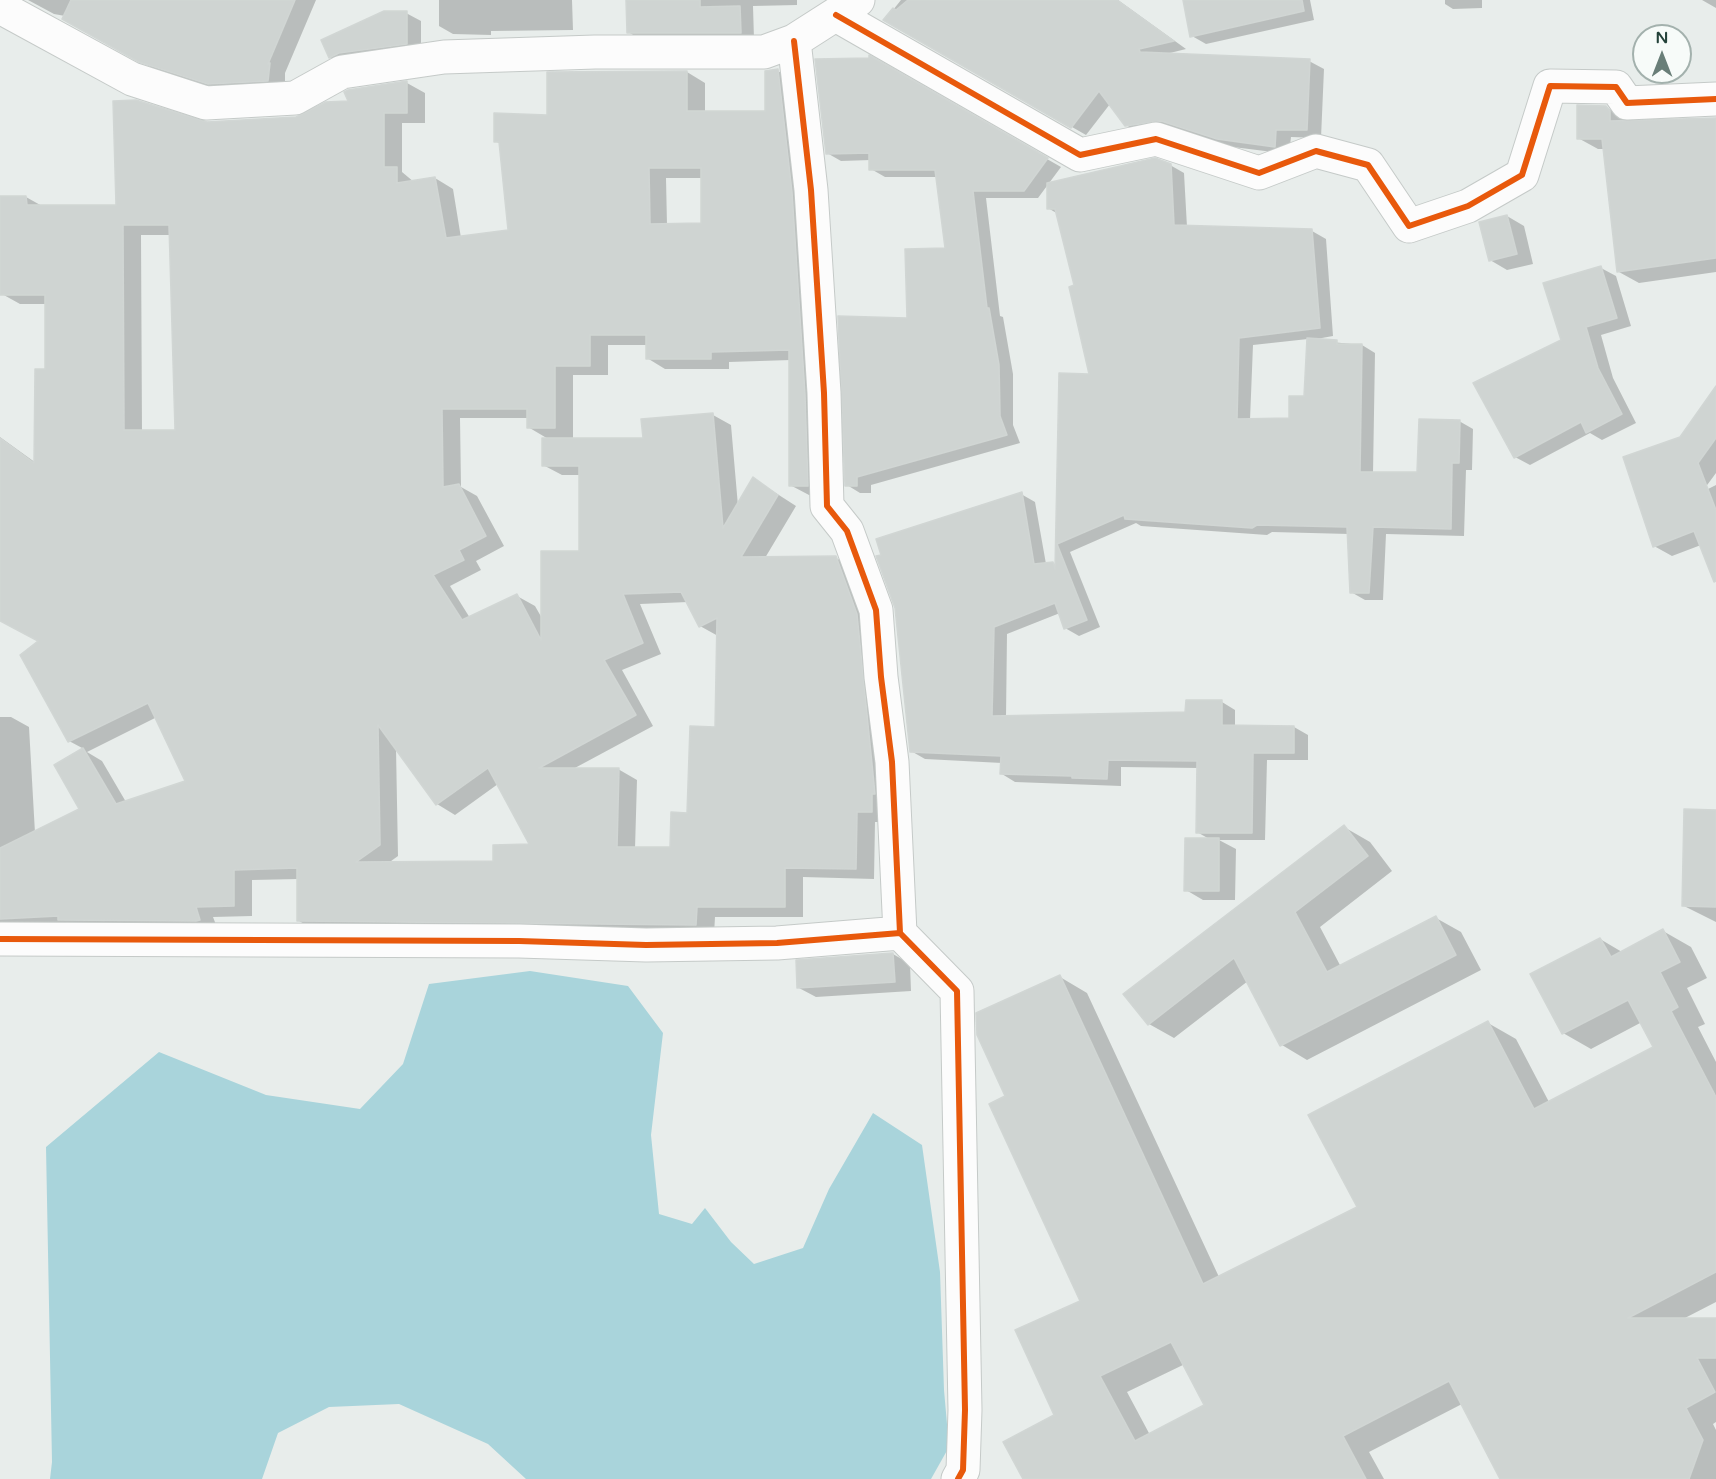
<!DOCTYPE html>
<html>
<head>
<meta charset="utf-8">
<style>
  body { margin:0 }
  #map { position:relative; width:1716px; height:1479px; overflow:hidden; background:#e8edeb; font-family:"Varela Round",sans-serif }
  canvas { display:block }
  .north { position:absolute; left:1632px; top:24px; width:60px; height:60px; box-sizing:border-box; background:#f7fbf9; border:2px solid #a3b1ad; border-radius:50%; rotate:0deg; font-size:16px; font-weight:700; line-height:24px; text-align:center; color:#24423a }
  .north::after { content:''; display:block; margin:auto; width:21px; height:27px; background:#697e78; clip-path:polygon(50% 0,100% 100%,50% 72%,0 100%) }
</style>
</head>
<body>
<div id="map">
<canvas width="1716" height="1479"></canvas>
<div class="north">N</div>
</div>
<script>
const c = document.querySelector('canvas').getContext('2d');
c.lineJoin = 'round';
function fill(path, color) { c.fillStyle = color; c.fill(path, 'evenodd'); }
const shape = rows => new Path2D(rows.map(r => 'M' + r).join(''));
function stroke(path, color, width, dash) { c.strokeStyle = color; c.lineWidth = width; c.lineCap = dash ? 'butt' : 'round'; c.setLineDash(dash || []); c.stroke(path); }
fill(shape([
  [530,971,628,986,663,1033,651,1135,659,1214,692,1224,705,1208,731,1242,754,1264,803,1248,829,1189,873,1113,922,1145,940,1272,944,1390,949,1447,931,1479,526,1479,488,1444,399,1404,329,1407,278,1433,262,1479,50,1479,52,1462,46,1147,159,1052,266,1095,360,1109,403,1064,429,984]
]), '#a9d4db');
fill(shape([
  [28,0,316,0,285,73,285,90,227,93,158,71,80,28,65,16,54,14],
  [439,0,572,0,573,30,491,31,491,35,453,34,439,26],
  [628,0,797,0,797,5,753,6,754,39,642,40,628,32],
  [901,0,1118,0,1186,49,1166,54,1309,61,1324,69,1321,138,1291,137,1289,154,1233,147,1177,129,1141,134,1126,125,1110,104,1086,135,885,20],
  [1184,0,1310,0,1314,20,1206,44,1192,36],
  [1445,0,1482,0,1482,8,1453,9,1445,4],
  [1702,0,1716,0,1716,8],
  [406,13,421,21,421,51,345,65,330,57],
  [870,58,1061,167,1038,198,986,198,1000,316,1003,317,1013,374,1013,425,1020,443,871,485,871,493,860,493,847,485,908,319,947,250,938,177,885,177,871,169,871,160,841,161,827,153],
  [778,71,796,82,826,495,809,495,790,485,791,360,729,362,729,369,665,369,647,358,647,345,608,345,608,375,573,375,573,440,645,440,713,415,731,425,738,506,754,479,796,506,765,558,836,558,854,568,890,822,875,822,874,879,803,877,803,917,715,917,714,935,317,931,299,921,299,879,252,880,252,916,213,917,218,930,0,930,0,717,11,717,29,727,35,833,81,810,56,766,84,749,69,741,40,641,0,620,0,437,36,463,46,370,46,304,20,304,2,294,26,197,42,206,118,206,206,123,296,118,407,83,425,93,425,123,402,123,402,172,414,182,435,178,453,189,461,238,510,232,501,144,495,141,548,116,687,72,705,83,705,113,767,113],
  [666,178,702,178,702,224,667,225],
  [141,235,171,235,177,431,142,432],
  [460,418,528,418,528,427,550,440,543,465,562,475,581,475,581,553,543,620,535,606,517,596,470,618,450,586,481,570,476,561,504,546,477,496,461,487],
  [688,602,700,626,718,636,716,728,689,814,671,849,635,849,637,780,618,769,573,769,653,726,622,670,661,654,640,604],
  [157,717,187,782,126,802,102,761,87,752],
  [396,748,437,804,455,815,498,784,531,846,495,862,387,864,398,856],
  [1606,107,1628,122,1716,118,1716,272,1639,283,1619,272,1605,149,1598,149,1578,138],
  [1170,165,1184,173,1187,227,1312,231,1326,239,1333,336,1311,340,1362,345,1375,353,1373,474,1419,474,1459,421,1473,429,1472,470,1466,470,1464,536,1386,534,1383,600,1365,600,1351,592,1349,534,1272,532,1267,535,1141,526,1136,523,1070,552,1100,627,1079,636,1065,628,1060,613,1007,634,1006,718,1187,713,1222,702,1235,710,1235,726,1294,727,1308,735,1308,760,1267,760,1265,840,1219,840,1236,849,1235,900,1203,900,1186,890,1211,840,1197,832,1198,768,1121,767,1121,786,1015,782,1002,774,1002,763,925,759,911,751,1021,494,1035,502,1046,564,1057,566,1060,374,1091,375,1076,287,1058,214,1048,208],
  [1308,339,1305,397,1290,420,1250,420,1253,345],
  [1507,216,1524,226,1533,264,1507,270,1490,260],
  [1601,268,1616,276,1631,326,1601,335,1613,378,1636,423,1602,440,1590,433,1530,465,1515,457],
  [1716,389,1716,473,1702,492,1716,485,1716,556,1701,545,1672,556,1654,546,1681,438],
  [1716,812,1716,922,1684,906],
  [1344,827,1370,842,1392,871,1320,927,1341,967,1436,918,1461,932,1481,970,1307,1060,1282,1045,1248,981,1174,1038,1149,1024],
  [1663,931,1691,947,1707,978,1687,988,1705,1024,1698,1027,1716,1062,1716,1302,1683,1319,1716,1319,1716,1422,1713,1424,1716,1430,1716,1479,1502,1479,1462,1404,1369,1452,1384,1479,1025,1479,1056,1416,1082,1301,1007,1097,1060,977,1087,993,1219,1277,1359,1208,1488,1023,1516,1039,1549,1102,1655,1047,1642,1022,1591,1049,1563,1033,1600,939,1622,952],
  [1185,1364,1206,1406,1150,1435,1127,1392],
  [893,954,910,964,911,991,816,997,799,988]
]), '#0003');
const building = shape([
  [71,0,295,0,268,64,270,63,268,81,208,84,139,62,62,19,71,0],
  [626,0,700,0,700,7,740,6,741,33,627,33,626,0],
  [908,0,1117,0,1174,41,1139,49,1140,52,1310,59,1307,130,1276,130,1275,147,1217,139,1161,121,1125,126,1099,91,1071,128,883,20,893,8,896,10,908,0],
  [1183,0,1302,0,1304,11,1190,37,1183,0],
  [384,11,407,11,407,44,339,53,329,58,321,40,384,11],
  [869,55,1048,158,1024,191,973,191,987,308,989,308,999,365,1000,416,1007,435,857,477,857,486,845,486,838,316,907,318,905,249,945,248,935,170,869,170,869,153,826,154,815,59,869,58,869,55],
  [778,69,792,192,805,394,808,486,789,486,789,350,711,352,711,359,646,359,646,335,590,335,590,366,555,366,555,428,527,428,527,409,442,409,443,487,459,484,486,536,459,550,464,560,433,575,462,620,517,594,541,640,541,551,579,551,579,466,542,466,542,438,643,438,641,419,713,413,723,528,753,477,778,495,741,557,836,556,857,614,875,794,872,794,872,812,857,812,856,869,785,868,785,907,697,907,696,925,297,921,297,868,234,870,234,906,196,907,200,920,196,921,58,920,58,916,0,919,0,848,79,809,54,765,83,748,116,804,185,781,148,703,68,742,20,655,38,641,0,621,0,438,34,463,35,369,45,369,45,295,0,295,0,196,26,196,27,205,116,205,113,101,136,100,207,122,296,117,326,102,348,101,344,92,348,90,407,81,407,113,384,113,384,167,397,167,397,183,435,177,446,238,508,230,499,142,494,142,494,113,547,115,547,72,687,71,687,111,765,111,765,71,778,69],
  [649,168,701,168,701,223,650,224,649,168],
  [123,225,169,225,175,430,124,430,123,225],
  [681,592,699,627,717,618,715,727,690,726,687,813,671,812,670,847,617,847,619,768,539,768,636,715,604,660,643,643,623,594,681,592],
  [378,725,436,805,488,768,529,844,493,845,493,861,356,862,380,845,378,725],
  [1577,105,1606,106,1610,111,1610,121,1716,118,1716,258,1617,272,1602,139,1577,139,1577,105],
  [1155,158,1171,164,1174,225,1312,229,1320,328,1239,338,1237,419,1289,418,1289,396,1304,396,1307,338,1337,340,1337,344,1362,344,1360,472,1417,472,1419,419,1460,420,1459,463,1452,463,1451,529,1373,527,1369,593,1350,593,1347,527,1257,525,1252,528,1125,519,1124,515,1057,544,1087,620,1064,629,1055,603,994,627,992,716,1185,712,1186,700,1222,700,1222,725,1294,726,1294,753,1253,753,1252,833,1196,833,1197,761,1108,760,1107,779,1072,778,1072,776,1000,774,1001,756,910,752,895,608,876,556,881,555,876,539,1022,492,1034,564,1053,562,1055,569,1059,373,1089,374,1069,287,1074,285,1055,209,1047,209,1047,183,1155,158],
  [1507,215,1517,254,1489,261,1479,222,1507,215],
  [1601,266,1617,318,1586,327,1598,368,1622,414,1586,433,1581,422,1514,458,1473,383,1561,340,1543,283,1601,266],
  [1716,386,1716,438,1698,463,1716,510,1716,581,1714,582,1694,531,1653,547,1623,457,1680,437,1716,386],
  [1684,809,1716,810,1716,907,1682,906,1684,809],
  [1344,825,1368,856,1295,912,1327,972,1436,916,1456,955,1280,1046,1234,958,1148,1025,1123,994,1344,825],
  [1185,838,1219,838,1219,891,1184,891,1185,838],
  [1663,929,1680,962,1660,972,1678,1007,1671,1011,1716,1097,1716,1272,1628,1318,1716,1318,1716,1358,1697,1358,1715,1392,1686,1408,1703,1440,1689,1479,1500,1479,1449,1381,1343,1436,1366,1479,1023,1479,1003,1442,1054,1415,1015,1330,1080,1301,989,1104,1005,1096,977,1035,976,1013,1060,975,1203,1284,1357,1207,1308,1115,1488,1021,1534,1109,1653,1047,1628,1000,1562,1034,1530,974,1600,938,1611,957,1663,929],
  [1171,1342,1204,1405,1135,1441,1100,1376,1171,1342],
  [893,953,895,982,797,988,796,960,893,953]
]);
fill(building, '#cfd4d2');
stroke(building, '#d1d6d4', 1.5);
const minor = shape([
  [0,7,132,79,206,103,295,98,342,72,444,57,595,52,764,52,794,41,858,0],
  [836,15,1080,155,1156,139,1259,173,1316,151,1368,165,1409,226,1468,206,1522,175,1550,86,1616,87,1627,103,1716,99],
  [794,41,811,190,824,393,827,506,847,531,876,610,881,677,892,762,900,933],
  [0,939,519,941,646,945,777,943,900,933,957,991,965,1410,963,1470,958,1479]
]);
stroke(minor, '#c5cac8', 35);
stroke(minor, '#fcfcfc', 33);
stroke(shape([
  [836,15,1080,155,1156,139,1259,173,1316,151,1368,165,1409,226,1468,206,1522,175,1550,86,1616,87,1627,103,1716,99],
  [794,41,811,190,824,393,827,506,847,531,876,610,881,677,892,762,900,933],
  [0,939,519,941,646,945,777,943,900,933,957,991,965,1410,963,1470,958,1479]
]), '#e8590c', 6);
</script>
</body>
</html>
